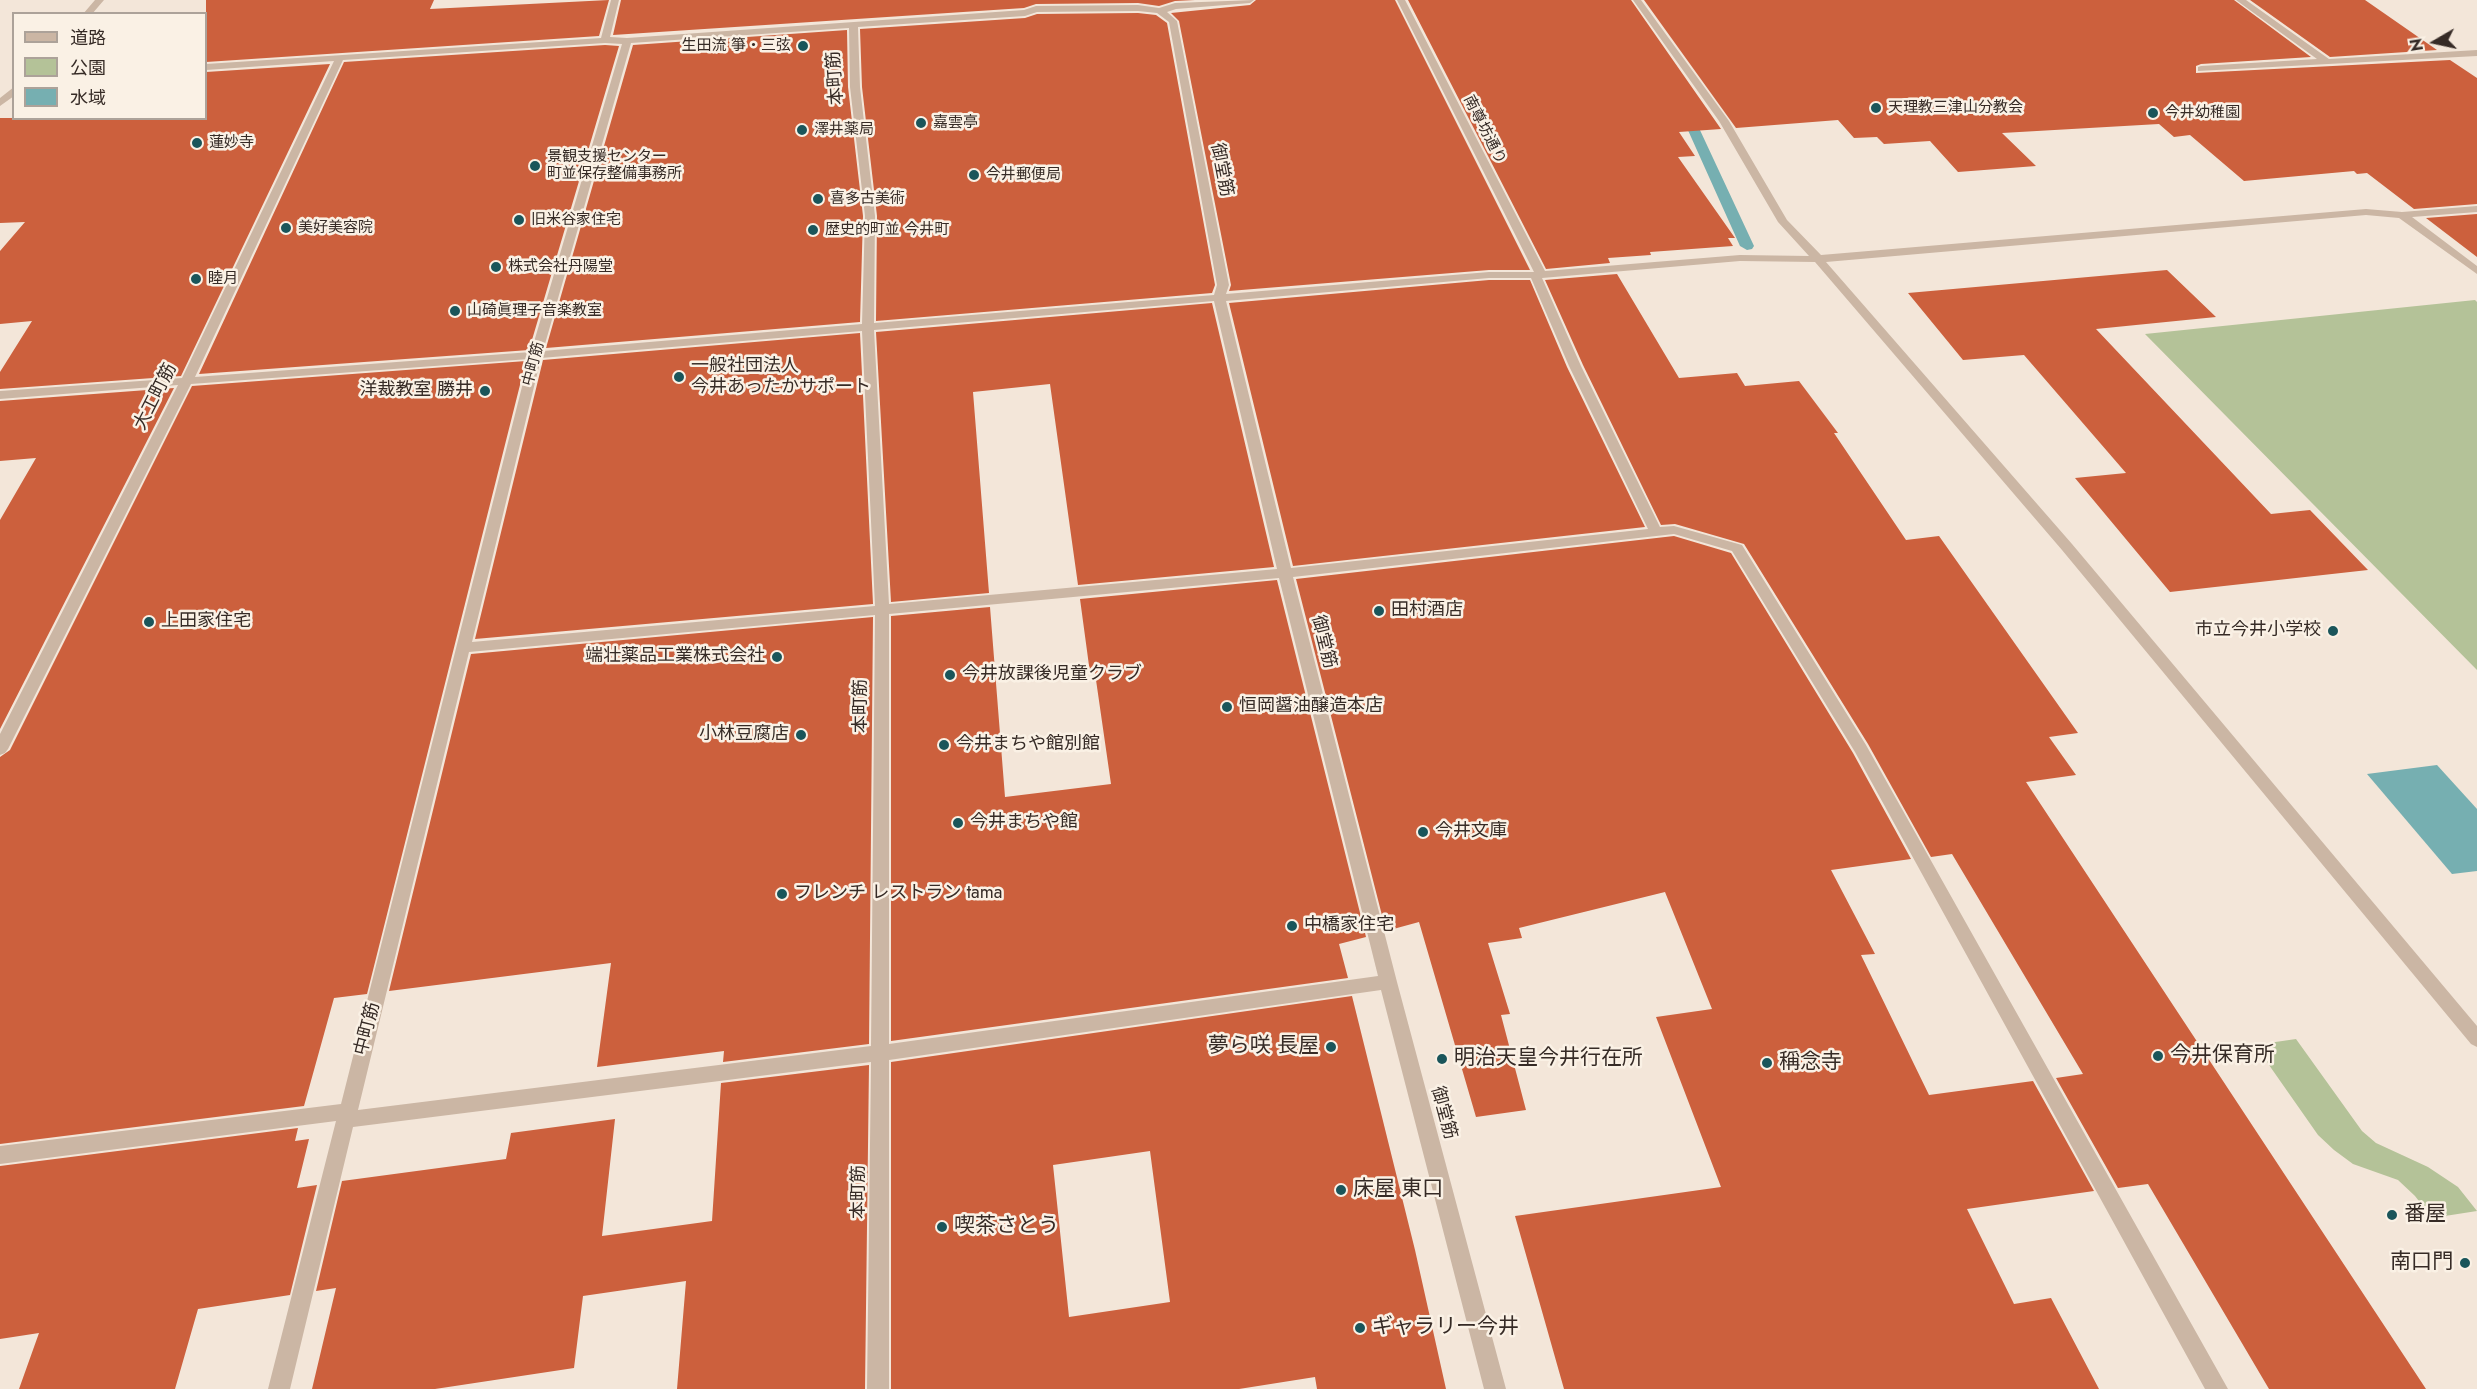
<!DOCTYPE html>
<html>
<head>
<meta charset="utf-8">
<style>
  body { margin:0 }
  #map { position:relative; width:2477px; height:1389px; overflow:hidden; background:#f3e6d9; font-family:Jost,"Noto Sans JP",sans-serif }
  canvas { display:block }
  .legend { position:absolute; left:12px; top:12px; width:195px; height:108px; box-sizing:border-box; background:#faf1e5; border:2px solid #aca299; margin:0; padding:8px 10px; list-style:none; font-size:18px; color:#362b26 }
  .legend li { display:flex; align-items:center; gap:12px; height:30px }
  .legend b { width:30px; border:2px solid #aca299 }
  .north { position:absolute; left:2405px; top:12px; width:60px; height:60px; -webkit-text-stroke:4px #faf1e5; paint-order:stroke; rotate:261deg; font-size:16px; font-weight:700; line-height:24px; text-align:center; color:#362b26 }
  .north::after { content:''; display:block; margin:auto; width:21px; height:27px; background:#362b26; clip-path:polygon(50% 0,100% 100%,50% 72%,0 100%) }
</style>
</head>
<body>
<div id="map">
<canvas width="2477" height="1389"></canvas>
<ul class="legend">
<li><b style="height:8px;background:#cbb6a4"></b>道路</li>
<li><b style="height:16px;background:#b4c298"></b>公園</li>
<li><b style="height:16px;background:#76afb1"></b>水域</li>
</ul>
<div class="north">N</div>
</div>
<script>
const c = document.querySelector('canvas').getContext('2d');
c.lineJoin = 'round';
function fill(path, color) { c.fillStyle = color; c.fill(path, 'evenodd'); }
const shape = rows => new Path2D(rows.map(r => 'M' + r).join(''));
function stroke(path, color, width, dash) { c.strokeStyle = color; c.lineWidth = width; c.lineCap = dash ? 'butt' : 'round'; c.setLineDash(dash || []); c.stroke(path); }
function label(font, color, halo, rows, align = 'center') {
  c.font = font + ' Jost,"Noto Sans JP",sans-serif'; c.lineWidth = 5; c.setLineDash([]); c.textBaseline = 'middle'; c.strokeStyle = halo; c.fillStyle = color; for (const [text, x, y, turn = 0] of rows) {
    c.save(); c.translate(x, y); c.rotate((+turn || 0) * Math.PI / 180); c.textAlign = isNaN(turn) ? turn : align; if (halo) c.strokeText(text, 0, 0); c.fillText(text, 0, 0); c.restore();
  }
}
fill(shape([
  [2475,300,2477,302,2477,670,2145,334],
  [2296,1039,2362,1131,2376,1143,2428,1167,2458,1187,2477,1211,2432,1218,2415,1196,2398,1180,2353,1164,2334,1150,2318,1135,2255,1045]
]), '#b4c298');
fill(shape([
  [2437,765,2477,809,2477,871,2452,874,2367,774]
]), '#76afb1');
fill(shape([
  [1680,104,1684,105,1699,128,1754,246,1752,249,1747,250,1740,246,1687,128,1674,108,1680,104]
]), '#76afb1');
fill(shape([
  [206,0,434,0,430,9,609,0,599,36,206,62],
  [621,0,1195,0,1175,1,1159,6,1138,3,1036,4,1024,8,613,35],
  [1256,0,1395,0,1530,270,1489,270,1229,291,1231,285,1179,21,1171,13,1250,5],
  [1408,0,1631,0,1721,129,1679,132,1695,156,1678,157,1735,238,1728,238,1733,246,1650,252,1651,255,1608,258,1610,263,1546,269],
  [1644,0,2234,0,2311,57,2201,64,2196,66,2196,73,2450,60,2477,78,2477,204,2414,209,2367,173,2357,174,2354,171,2244,181,2190,135,2174,137,2159,124,2002,133,2036,166,1958,172,1930,141,1884,144,1877,137,1854,138,1838,120,1736,128],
  [2250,0,2365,0,2437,50,2330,57],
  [1138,13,1156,15,1167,23,1215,285,1212,293,876,321,877,216,862,87,860,29,1025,18,1037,14],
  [847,30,848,87,863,216,860,322,546,348,633,45],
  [605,45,619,46,529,350,199,374,344,62],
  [330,64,181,376,0,389,0,372,32,321,0,324,0,251,25,222,0,223,0,118,206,118,206,72],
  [2477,214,2477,257,2426,218],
  [2167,270,2216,317,2096,329,2271,514,2310,510,2368,570,2170,592,2075,478,2126,473,2024,355,1963,360,1908,293],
  [1617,274,1679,378,1737,373,1745,386,1799,381,1838,433,1834,433,1906,540,1939,536,2078,733,2049,737,2076,775,2026,782,2426,1389,2269,1389,2148,1184,2118,1188,2056,1078,2083,1074,1952,854,1931,857,1868,744,1744,544,1675,524,1661,525,1583,365,1545,280],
  [1489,280,1530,280,1567,367,1645,527,1293,566,1229,303],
  [1212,303,1274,567,1078,585,1050,384,973,392,989,593,891,602,876,332],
  [860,333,873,604,475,639,543,360],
  [526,361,367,994,334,998,304,1106,0,1144,0,757,10,750,192,386],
  [174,388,0,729,0,520,36,458,0,461,0,401],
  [1674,536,1731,553,1853,753,1911,859,1831,870,1875,954,1861,955,1929,1095,2033,1081,2094,1191,1967,1209,2014,1304,2051,1298,2099,1389,1564,1389,1515,1216,1721,1187,1656,1017,1712,1009,1665,892,1519,928,1522,938,1488,943,1510,1014,1501,1015,1526,1110,1476,1117,1419,922,1386,931,1296,579],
  [1277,580,1366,937,1339,944,1348,978,891,1041,891,616,990,607,1005,797,1111,784,1095,673,1090,673,1080,599],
  [873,617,869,1044,723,1062,724,1051,597,1067,611,963,389,991,471,654],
  [1352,996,1415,1250,1446,1389,1317,1389,1315,1377,1239,1389,891,1389,891,1062],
  [1150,1151,1170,1302,1069,1317,1053,1165],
  [869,1065,865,1389,677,1389,686,1281,583,1296,574,1368,435,1389,312,1389,336,1288,316,1291,342,1181,506,1159,511,1133,615,1119,602,1236,712,1221,721,1083],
  [298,1128,295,1141,309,1139,297,1188,317,1185,290,1295,198,1309,175,1389,19,1389,39,1333,0,1339,0,1166]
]), '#cc603d');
fill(shape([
  [95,0,104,0,92,14,83,14,95,0],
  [611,0,619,0,610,37,627,38,1024,10,1036,6,1138,5,1159,8,1175,3,1254,0,1250,3,1176,9,1167,12,1177,21,1229,285,1226,294,1489,272,1534,272,1397,0,1405,0,1545,271,1740,255,1809,256,1778,222,1719,121,1633,0,1641,0,1729,121,1787,220,1821,255,2366,209,2402,212,2477,206,2477,212,2412,217,2477,266,2477,274,2399,218,2366,215,1826,262,2072,544,2477,1026,2477,1047,2471,1044,2062,550,1815,262,1740,261,1542,278,1581,366,1660,527,1674,526,1742,545,1866,745,2228,1389,2205,1389,1855,752,1732,551,1674,534,1293,577,1397,982,1506,1389,1484,1389,1381,990,889,1060,889,1389,867,1389,871,1062,353,1127,290,1389,268,1389,336,1121,0,1164,0,1146,341,1104,529,359,191,384,8,749,5,753,0,755,0,734,178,385,0,399,0,391,182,378,334,61,206,70,206,64,601,38,611,0],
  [1138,11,1157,13,1169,22,1217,285,1214,295,874,323,875,216,860,87,858,27,1025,16,1037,12,1138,11],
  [849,28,850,87,865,216,862,324,543,351,631,43,849,28],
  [605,43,622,44,531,352,195,377,343,60,605,43],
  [1489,278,1531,278,1569,366,1648,529,1291,568,1226,301,1489,278],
  [1214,301,1277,569,889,604,874,330,1214,301],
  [862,331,875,606,472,642,541,358,862,331],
  [1279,578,1378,976,889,1044,889,614,1279,578],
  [875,615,871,1046,358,1110,469,652,875,615],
  [2236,0,2246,0,2329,59,2477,50,2477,56,2198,71,2198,67,2201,66,2317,59,2236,0],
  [14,87,14,96,0,106,0,98,14,87]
]), '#cbb6a4');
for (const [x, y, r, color] of [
  [803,46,6,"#1a555a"],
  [1876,108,6,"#1a555a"],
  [2153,113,6,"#1a555a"],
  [921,123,6,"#1a555a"],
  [802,130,6,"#1a555a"],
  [197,143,6,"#1a555a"],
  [535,166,6,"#1a555a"],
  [974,175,6,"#1a555a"],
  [818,199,6,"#1a555a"],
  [519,220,6,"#1a555a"],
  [286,228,6,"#1a555a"],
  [813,230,6,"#1a555a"],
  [496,267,6,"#1a555a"],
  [196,279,6,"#1a555a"],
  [455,311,6,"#1a555a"],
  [679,377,6,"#1a555a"],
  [485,391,6,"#1a555a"],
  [1379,611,6,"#1a555a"],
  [149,622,6,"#1a555a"],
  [2333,631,6,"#1a555a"],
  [777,657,6,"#1a555a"],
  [950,675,6,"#1a555a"],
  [1227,707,6,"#1a555a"],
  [801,735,6,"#1a555a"],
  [944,745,6,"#1a555a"],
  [958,823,6,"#1a555a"],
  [1423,832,6,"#1a555a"],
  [782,894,6,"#1a555a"],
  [1292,926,6,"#1a555a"],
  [1331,1047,6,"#1a555a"],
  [2158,1056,6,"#1a555a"],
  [1442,1059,6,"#1a555a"],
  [1767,1063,6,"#1a555a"],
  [1341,1190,6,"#1a555a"],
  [2392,1215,6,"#1a555a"],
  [942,1227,6,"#1a555a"],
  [2465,1263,6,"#1a555a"],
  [1360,1328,6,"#1a555a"]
]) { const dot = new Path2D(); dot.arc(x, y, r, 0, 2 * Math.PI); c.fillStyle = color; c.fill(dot); stroke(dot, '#faf1e5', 2); }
label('15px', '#362b26', '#faf1e5', [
  ["生田流 箏・三弦",791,46,"right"],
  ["天理教三津山分教会",1888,108],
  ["今井幼稚園",2165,113],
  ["嘉雲亭",933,123],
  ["澤井薬局",814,130],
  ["蓮妙寺",209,143],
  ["景観支援センター",547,157],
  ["町並保存整備事務所",547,174],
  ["今井郵便局",986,175],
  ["喜多古美術",830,199],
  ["旧米谷家住宅",531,220],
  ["美好美容院",298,228],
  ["歴史的町並 今井町",825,230],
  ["株式会社丹陽堂",508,267],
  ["睦月",208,279],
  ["山碕眞理子音楽教室",467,311]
], 'left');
label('15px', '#362b26', '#faf1e5', [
  ["南尊坊通り",1484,130,63],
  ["中町筋",534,364,-75]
]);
label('18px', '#362b26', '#faf1e5', [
  ["本町筋",836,78,-94],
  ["御堂筋",1221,170,79],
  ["大工町筋",156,397,-63],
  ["御堂筋",1323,642,76],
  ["本町筋",862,706,-90],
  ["中町筋",368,1029,-76],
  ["御堂筋",1443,1113,75],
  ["本町筋",860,1192,-90]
]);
label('18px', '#362b26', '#faf1e5', [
  ["一般社団法人",691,367],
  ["今井あったかサポート",691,388],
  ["洋裁教室 勝井",473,391,"right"],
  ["田村酒店",1391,611],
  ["上田家住宅",161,622],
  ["市立今井小学校",2321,631,"right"],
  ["端壮薬品工業株式会社",765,657,"right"],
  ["今井放課後児童クラブ",962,675],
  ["恒岡醤油醸造本店",1239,707],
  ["小林豆腐店",789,735,"right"],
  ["今井まちや館別館",956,745],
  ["今井まちや館",970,823],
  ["今井文庫",1435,832],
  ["フレンチ レストラン tama",794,894],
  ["中橋家住宅",1304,926]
], 'left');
label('21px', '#362b26', '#faf1e5', [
  ["夢ら咲 長屋",1319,1047,"right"],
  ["今井保育所",2170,1056],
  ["明治天皇今井行在所",1454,1059],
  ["稱念寺",1779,1063],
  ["床屋 東口",1353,1190],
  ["番屋",2404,1215],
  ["喫茶さとう",954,1227],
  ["南口門",2453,1263,"right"],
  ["ギャラリー今井",1372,1328]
], 'left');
</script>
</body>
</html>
